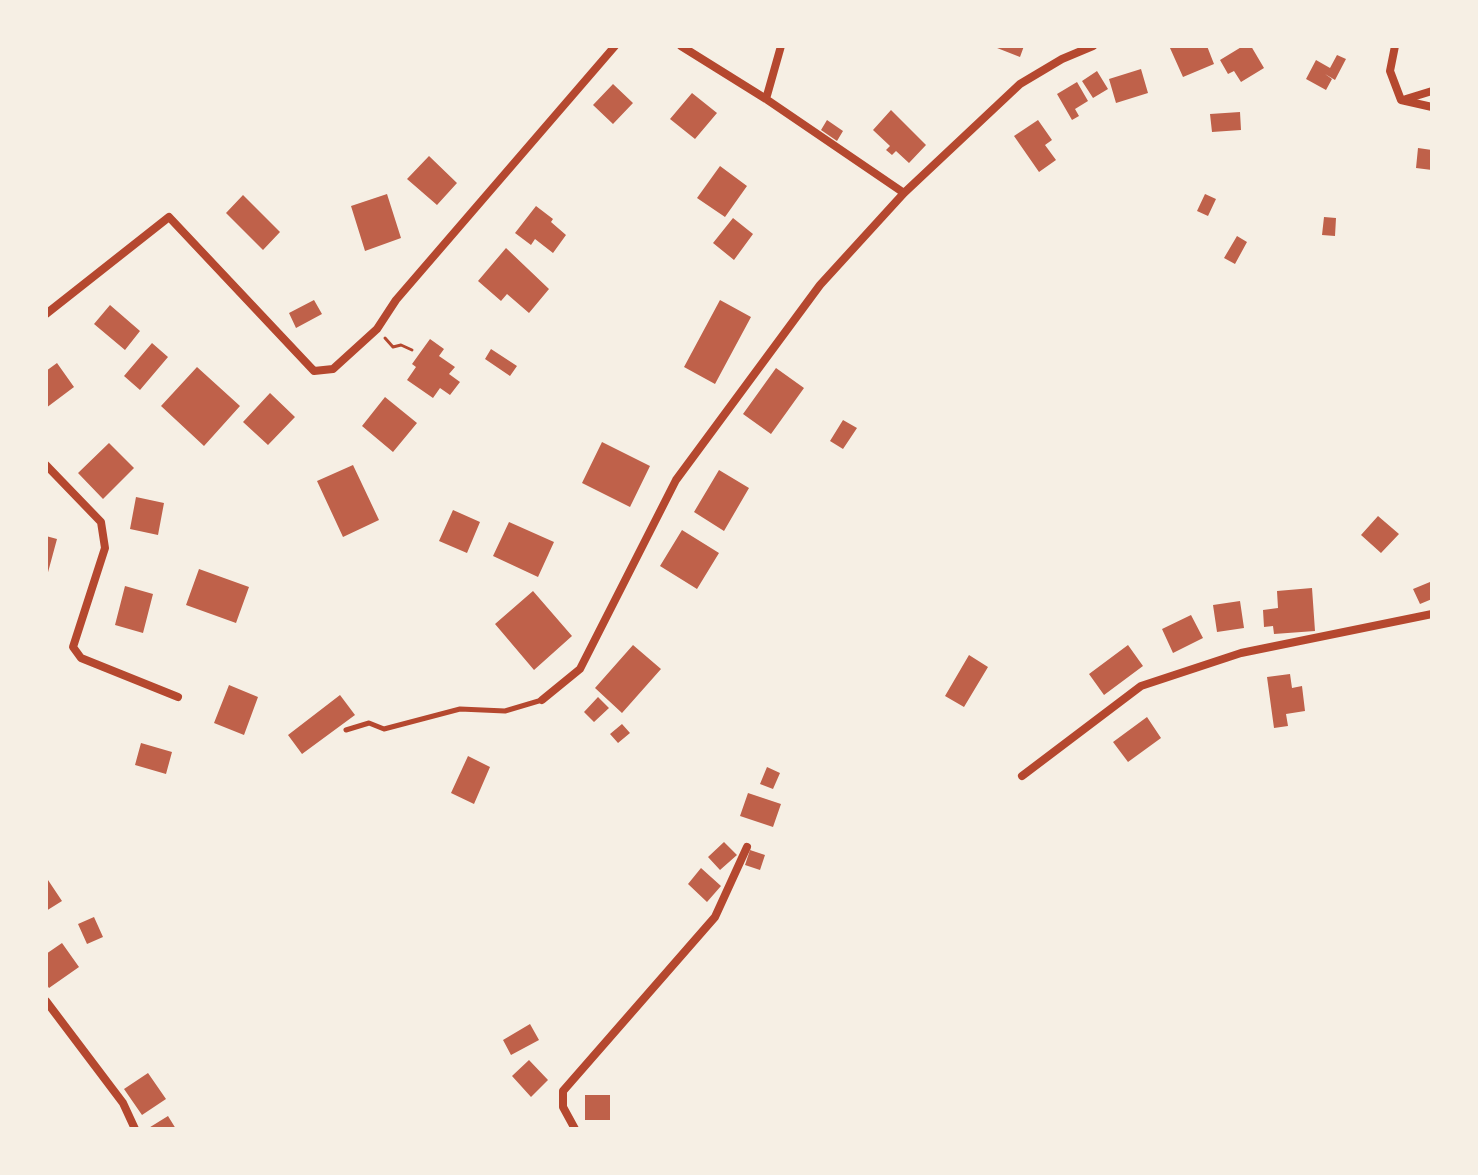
<!DOCTYPE html>
<html>
<head>
<meta charset="utf-8">
<style>
  body { margin:0 }
  #map { position:relative; width:1478px; height:1175px; overflow:hidden; background:#f6efe4; font-family:Manrope,sans-serif }
  canvas { display:block }
  .frame { position:absolute; inset:0; border:48px solid #f6efe4; pointer-events:none }
</style>
</head>
<body>
<div id="map">
<canvas width="1478" height="1175"></canvas>
<div class="frame"></div>
</div>
<script>
const c = document.querySelector('canvas').getContext('2d');
c.lineJoin = 'round';
function fill(path, color) { c.fillStyle = color; c.fill(path, 'evenodd'); }
const shape = rows => new Path2D(rows.map(r => 'M' + r).join(''));
function stroke(path, color, width, dash) { c.strokeStyle = color; c.lineWidth = width; c.lineCap = dash ? 'butt' : 'round'; c.setLineDash(dash || []); c.stroke(path); }
fill(shape([
  [992,46,1024,46,1020,57],
  [1176,46,1207,46,1214,64,1183,77,1170,48],
  [1243,46,1251,46,1264,68,1241,82,1234,71,1228,74,1220,60],
  [1337,55,1346,59,1335,80,1325,74,1332,79,1326,90,1306,79,1316,60,1330,68],
  [1141,69,1148,93,1116,103,1109,79],
  [1097,71,1108,89,1093,98,1082,81],
  [1077,82,1088,101,1075,109,1079,116,1072,120,1057,94],
  [613,84,633,103,613,124,593,105],
  [692,93,717,113,695,139,670,119],
  [891,110,926,145,909,163,896,151,892,155,886,150,890,146,873,130],
  [1240,112,1241,130,1212,132,1210,114],
  [827,120,843,131,837,141,821,130],
  [1038,120,1052,140,1045,145,1056,160,1039,172,1014,136],
  [1418,148,1432,150,1432,170,1416,168],
  [429,156,457,183,437,205,407,179],
  [720,166,747,186,725,217,697,198],
  [387,194,401,238,365,251,351,206],
  [1205,194,1216,199,1208,216,1197,211],
  [243,195,280,232,263,250,226,213],
  [536,206,553,219,551,222,566,235,553,253,535,239,531,245,515,233],
  [1324,217,1336,218,1335,236,1322,235],
  [733,218,753,234,734,260,713,243],
  [1237,236,1247,242,1235,264,1224,258],
  [506,248,549,289,529,313,507,294,501,301,478,281],
  [314,300,322,314,296,328,289,313],
  [720,300,751,317,715,384,684,367],
  [110,305,140,331,125,350,94,324],
  [430,339,444,349,439,356,455,367,449,374,460,382,450,395,440,388,433,398,407,380,416,367,412,364],
  [152,343,168,357,140,390,124,376],
  [491,349,517,366,510,376,485,359],
  [57,363,74,387,46,408,46,371],
  [197,367,240,406,204,446,161,406],
  [776,368,804,388,771,434,743,414],
  [270,393,295,417,268,445,243,422],
  [385,397,417,423,393,452,362,426],
  [843,420,857,428,843,449,830,441],
  [602,442,650,466,630,507,582,483],
  [109,443,134,468,103,499,78,473],
  [353,465,379,520,343,537,317,481],
  [719,470,749,488,724,531,694,512],
  [136,497,164,503,158,535,130,529],
  [453,510,480,522,467,553,439,541],
  [1378,516,1399,534,1381,553,1361,535],
  [509,522,554,542,538,577,493,556],
  [682,530,719,553,697,589,660,566],
  [46,536,57,539,47,576,46,575],
  [199,569,249,587,236,623,186,605],
  [1430,582,1432,599,1420,604,1413,589],
  [125,586,153,594,143,633,115,625],
  [1312,588,1315,631,1274,634,1273,626,1264,627,1263,610,1278,608,1277,591],
  [533,591,572,636,534,670,495,624],
  [1240,601,1244,628,1217,632,1213,605],
  [1191,615,1203,638,1173,653,1162,629],
  [633,645,661,669,622,713,595,688],
  [1128,645,1143,666,1104,695,1089,674],
  [969,655,988,667,964,707,945,696],
  [1290,674,1292,688,1302,686,1305,711,1286,714,1288,726,1274,728,1267,677],
  [229,685,258,697,244,735,214,723],
  [340,695,355,715,302,754,288,735],
  [598,697,609,708,594,722,584,712],
  [1147,717,1161,738,1128,762,1113,742],
  [622,724,630,733,618,743,610,734],
  [141,743,172,752,166,774,135,765],
  [468,756,490,767,474,804,451,793],
  [767,767,780,773,773,789,760,784],
  [748,793,781,804,773,827,740,816],
  [724,842,737,855,720,870,708,857],
  [750,850,765,855,760,870,745,865],
  [701,868,721,886,707,902,688,884],
  [46,877,62,901,46,911],
  [94,917,103,937,87,944,78,924],
  [62,943,79,967,49,988,46,984,46,954],
  [530,1024,539,1040,511,1055,503,1040],
  [529,1060,548,1080,531,1097,512,1076],
  [148,1073,166,1099,142,1115,124,1089],
  [585,1095,610,1095,610,1120,585,1120],
  [168,1116,176,1129,147,1129]
]), '#bf614a');
stroke(shape([
  [385,338,393,347,401,345,412,350]
]), '#b5482f', 3);
stroke(shape([
  [346,730,369,723,384,729,460,709,505,711,542,700]
]), '#b5482f', 5);
stroke(shape([
  [681,46,766,99,904,193],
  [1395,46,1390,71,1401,100,1432,107],
  [766,99,781,46],
  [1406,99,1432,91],
  [46,314,169,217,314,371,333,369,377,329,396,300,615,46],
  [46,465,101,522,105,548,73,647,81,658,178,697],
  [542,700,580,669,676,480,820,285,904,193,1020,84,1062,59,1093,46],
  [1022,776,1141,686,1241,653,1432,614],
  [46,1001,123,1103,135,1129],
  [575,1129,563,1107,563,1091,715,917,747,847]
]), '#b5482f', 8);
</script>
</body>
</html>
